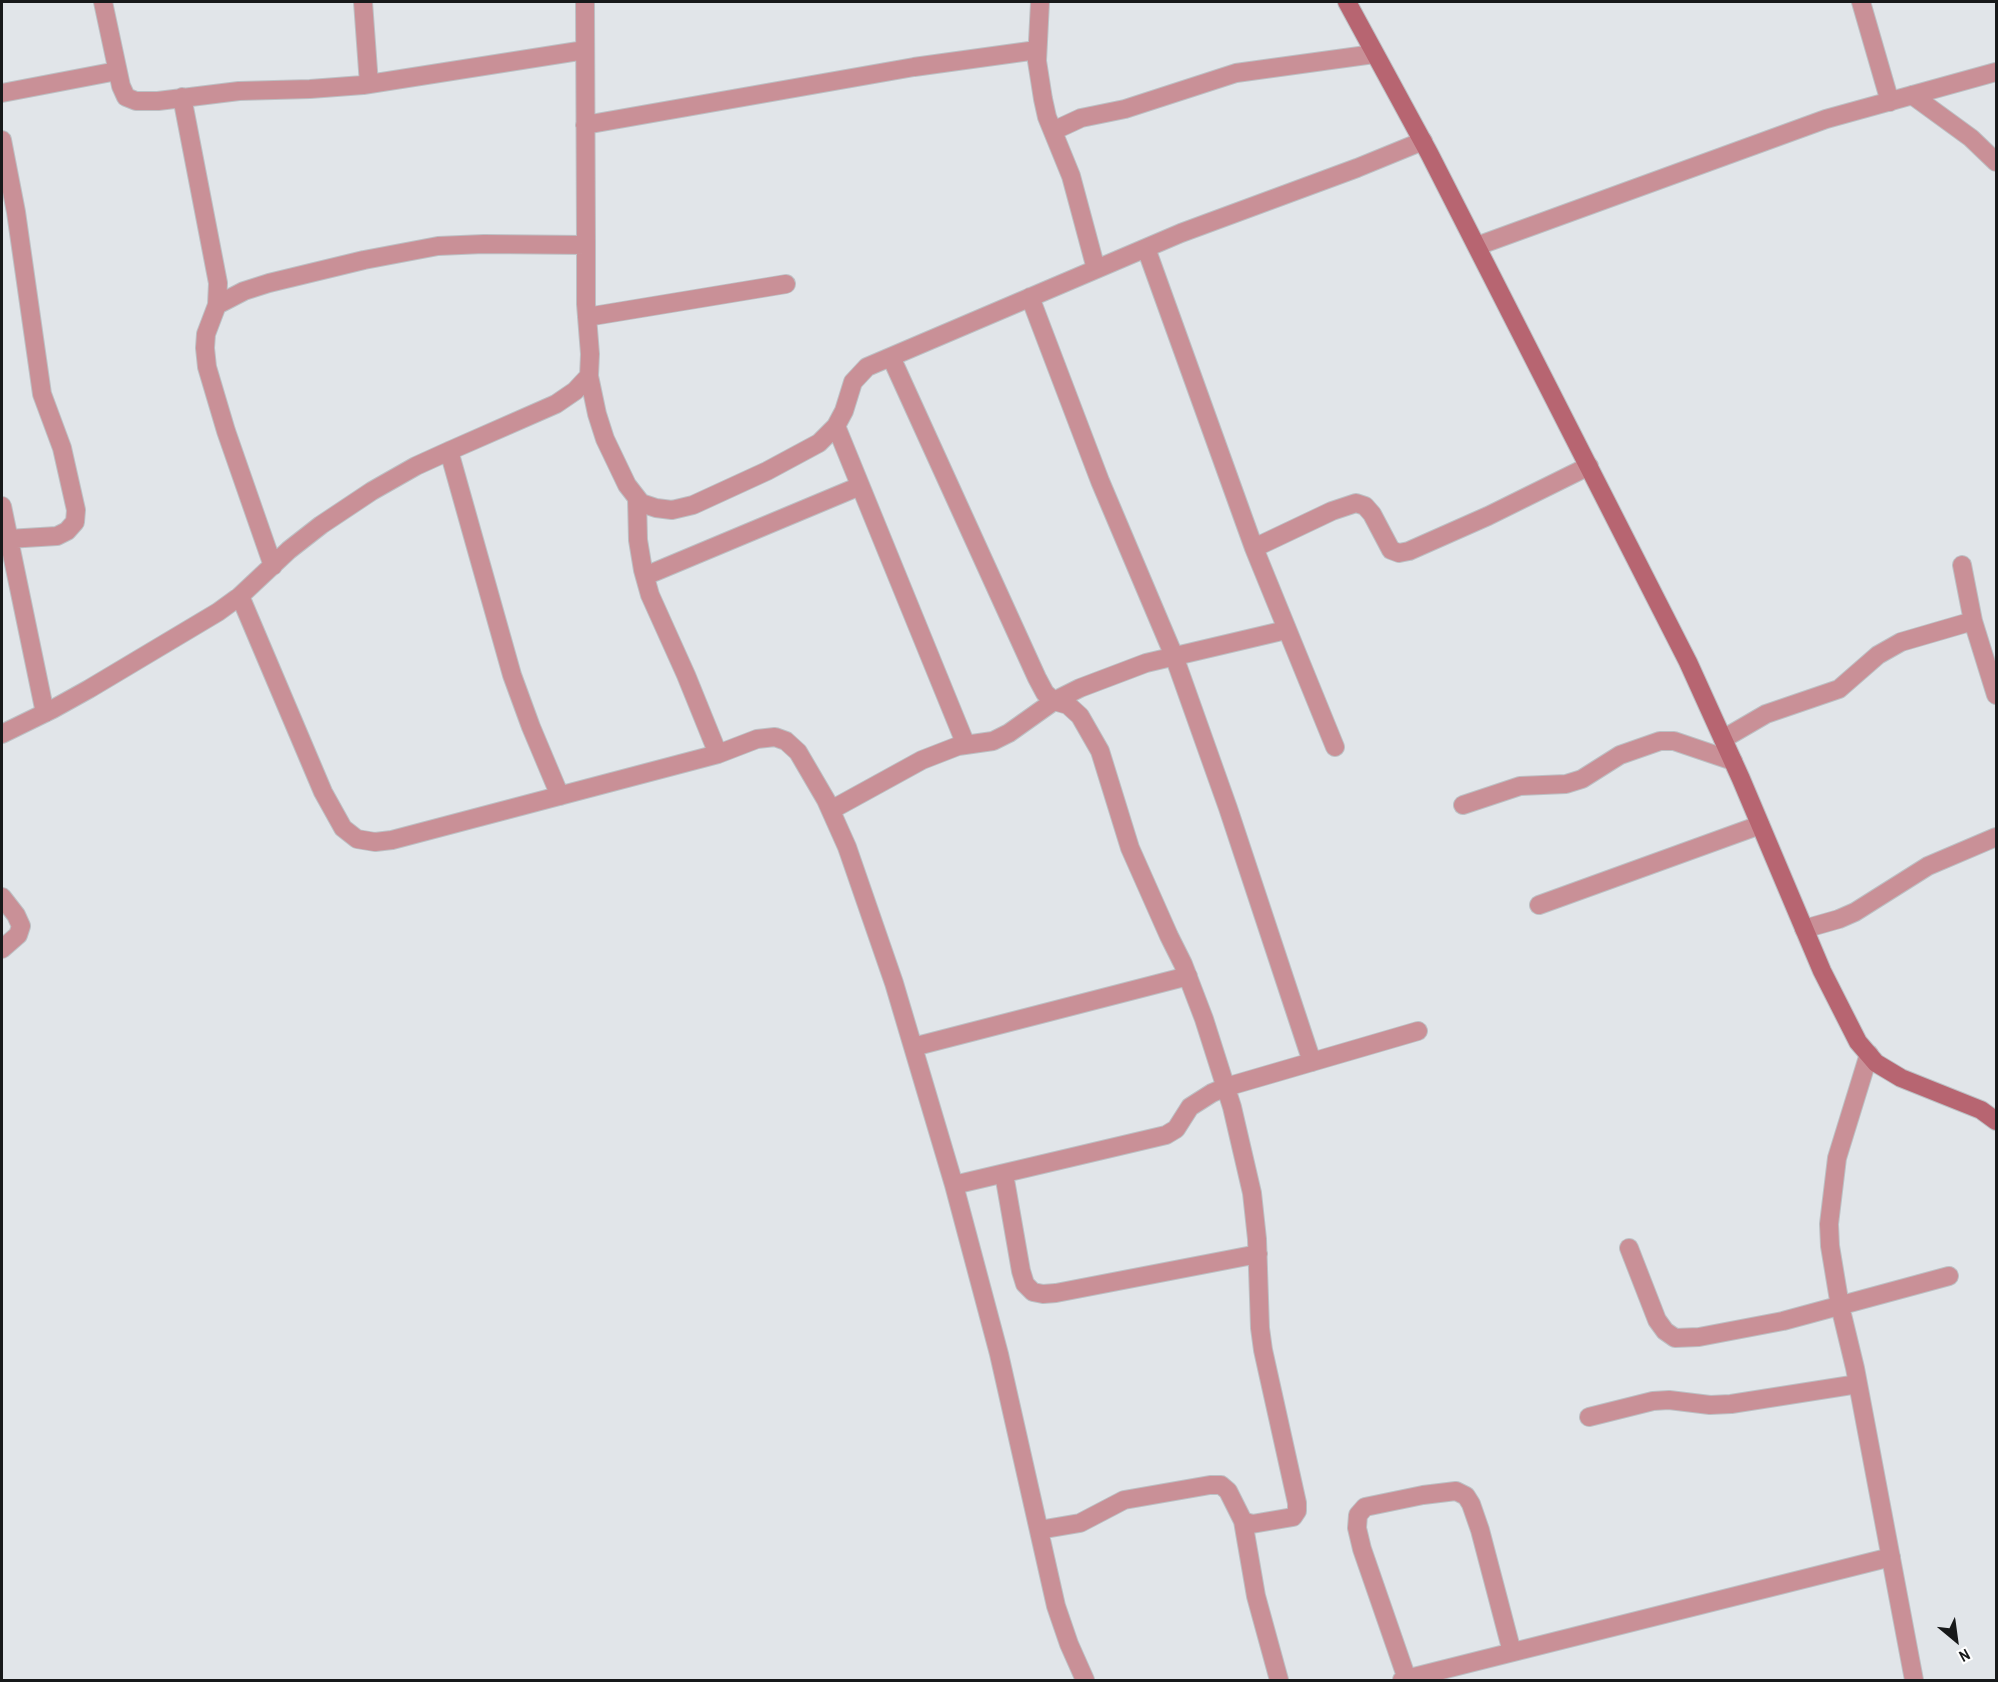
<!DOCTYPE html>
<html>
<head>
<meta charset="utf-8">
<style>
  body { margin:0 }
  #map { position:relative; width:1998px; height:1682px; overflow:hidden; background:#e1e5e9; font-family:"Archivo Narrow",sans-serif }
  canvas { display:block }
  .frame { position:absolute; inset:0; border:3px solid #17191a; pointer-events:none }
  .north { position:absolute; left:1926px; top:1610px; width:60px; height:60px; -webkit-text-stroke:4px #fff; paint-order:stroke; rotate:151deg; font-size:16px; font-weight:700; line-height:24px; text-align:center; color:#17191a }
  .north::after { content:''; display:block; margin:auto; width:21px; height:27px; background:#17191a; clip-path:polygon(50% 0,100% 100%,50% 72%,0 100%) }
</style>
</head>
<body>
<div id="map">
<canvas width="1998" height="1682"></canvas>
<div class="frame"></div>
<div class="north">N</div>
</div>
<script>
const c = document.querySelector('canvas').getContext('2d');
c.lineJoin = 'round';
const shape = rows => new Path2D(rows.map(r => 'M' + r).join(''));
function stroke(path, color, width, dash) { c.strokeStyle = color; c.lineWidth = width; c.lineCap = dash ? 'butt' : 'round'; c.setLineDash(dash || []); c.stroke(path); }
const minor = shape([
  [103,2,121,86,126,97,136,101,158,101,239,91,310,89,363,85,585,50],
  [363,2,369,84],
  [1040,2,1037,61,1043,99,1047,117,1071,176,1096,269],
  [1861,2,1890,102],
  [2,93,117,71],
  [1912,95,1971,138,1996,162],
  [182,97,218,283,217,305,206,334,205,348,207,367,226,431,273,566],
  [585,125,914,67,1037,50],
  [1053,131,1081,118,1125,109,1236,73,1374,54],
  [2,140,16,212,42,394,62,448,76,510,75,522,67,531,57,536,8,539],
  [1477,246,1826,119,1996,72],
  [1146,248,1254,548,1335,747],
  [1030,297,1100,481,1174,656,1228,808,1312,1062],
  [217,305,244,291,269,283,364,260,438,246,484,244,586,245],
  [587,317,786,284],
  [891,357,1037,678,1045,693,1054,701,1068,705,1080,716,1100,751,1130,848,1169,936,1183,964,1204,1019,1232,1107,1252,1193,1257,1239,1260,1328,1263,1350,1297,1503,1297,1511,1293,1517,1252,1524,1243,1521,1228,1491,1221,1485,1210,1485,1124,1500,1080,1523,1039,1530],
  [589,376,597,414,605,439,627,485,641,503,656,508,672,510,693,505,767,471,819,443,836,426,844,411,853,382,867,367,1181,233,1357,168,1423,141],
  [836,426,966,745],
  [449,451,512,675,531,727,560,796],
  [637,498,638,540,643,570,650,595,686,675,718,754],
  [2,506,45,713],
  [1254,548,1332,511,1356,503,1365,506,1372,514,1391,550,1399,553,1409,551,1488,516,1589,466],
  [1962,565,1973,621,1996,695],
  [645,576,860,486],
  [240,596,323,792,343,828,357,839,375,842,392,840,718,754,757,739,775,737,786,741,798,752,826,800,847,847,894,983,954,1185,999,1354,1056,1606,1069,1644,1085,1680],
  [2,734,53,709,89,689,218,612,240,596,289,550,321,525,372,491,416,466,449,451,556,404,575,391,589,376,590,354,586,304,586,245,585,2],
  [1723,739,1766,714,1839,689,1878,655,1901,642,1973,621],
  [1463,805,1520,786,1566,784,1582,779,1620,755,1660,741,1674,741,1733,761],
  [831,810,922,760,958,746,993,741,1009,733,1054,701,1080,688,1146,663,1286,630],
  [2,897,16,915,21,926,18,935,2,949],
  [1539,905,1760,825],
  [1804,929,1839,919,1855,912,1928,866,1996,837],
  [913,1047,1188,976],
  [1869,1054,1837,1158,1829,1224,1830,1246,1840,1306,1855,1368,1914,1680],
  [1004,1174,1021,1271,1025,1284,1033,1292,1043,1294,1056,1293,1258,1254],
  [954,1185,1166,1135,1176,1129,1190,1107,1212,1093,1226,1087,1418,1031],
  [1629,1248,1657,1320,1665,1331,1675,1338,1699,1337,1783,1321,1949,1276],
  [1589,1417,1653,1401,1669,1400,1710,1405,1731,1404,1858,1384],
  [1243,1521,1256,1596,1279,1680],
  [1407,1679,1362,1549,1357,1528,1358,1515,1365,1507,1423,1495,1456,1491,1466,1496,1471,1504,1480,1530,1512,1652],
  [1402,1680,1891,1557]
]);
const secondary = shape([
  [1347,2,1429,153,1688,662,1741,779,1822,971,1858,1042,1876,1063,1901,1078,1981,1110,1996,1121]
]);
stroke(minor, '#bdc0c4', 20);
stroke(secondary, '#bdc0c4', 20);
stroke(minor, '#c99097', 18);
stroke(secondary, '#b76571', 18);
</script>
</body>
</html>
